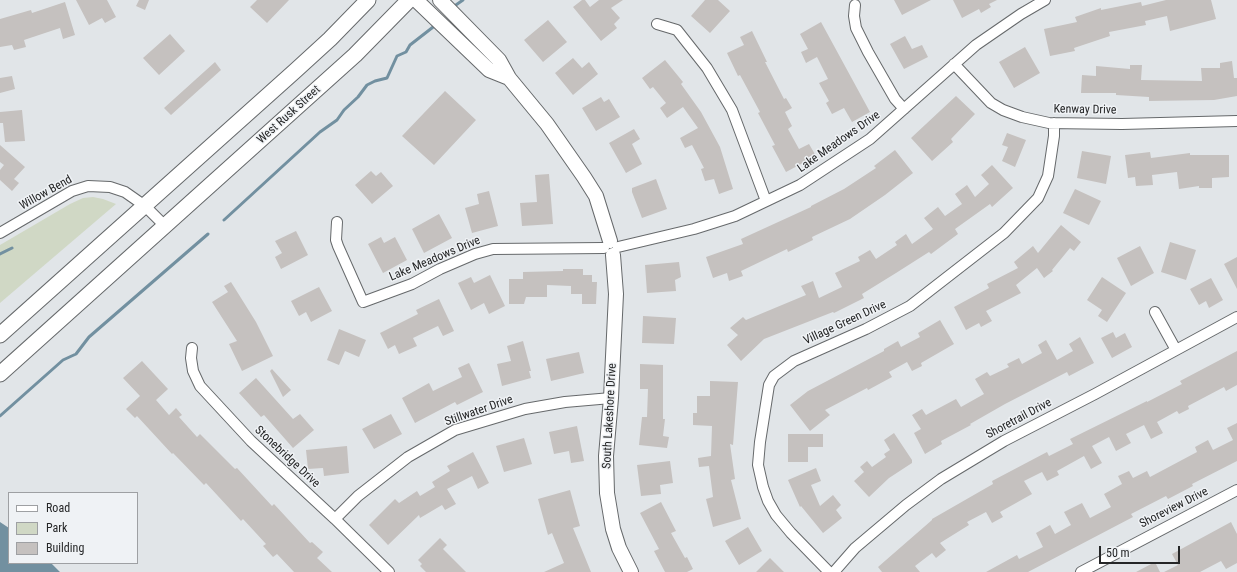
<!DOCTYPE html>
<html>
<head>
<meta charset="utf-8">
<style>
  body { margin:0 }
  #map { position:relative; width:1237px; height:572px; overflow:hidden; background:#e1e5e8; font-family:"Roboto Condensed",sans-serif }
  canvas { display:block }
  .legend { position:absolute; left:8px; top:492px; width:130px; height:72px; box-sizing:border-box; background:#eff2f5; border:1px solid #9ea0a3; margin:0; padding:5px 7px; list-style:none; font-size:12px; color:#252627 }
  .legend li { display:flex; align-items:center; gap:8px; height:20px }
  .legend b { width:20px; border:1px solid #9ea0a3 }
  .scale { position:absolute; left:1099px; top:546px; width:81px; height:18px; box-sizing:border-box; border:2px solid #252627; border-top:0; padding-left:5px; font-size:12px; line-height:14px; white-space:nowrap; color:#252627; -webkit-text-stroke:3px #eff2f5; paint-order:stroke }
</style>
</head>
<body>
<div id="map">
<canvas width="1237" height="572"></canvas>
<ul class="legend">
<li><b style="height:5px;background:#fff"></b>Road</li>
<li><b style="height:11px;background:#d0d8c5"></b>Park</li>
<li><b style="height:11px;background:#c5c1bf"></b>Building</li>
</ul>
<div class="scale">50 m</div>
</div>
<script>
const c = document.querySelector('canvas').getContext('2d');
c.lineJoin = 'round';
function fill(path, color) { c.fillStyle = color; c.fill(path, 'evenodd'); }
const shape = rows => new Path2D(rows.map(r => 'M' + r).join(''));
function stroke(path, color, width, dash) { c.strokeStyle = color; c.lineWidth = width; c.lineCap = dash ? 'butt' : 'round'; c.setLineDash(dash || []); c.stroke(path); }
function label(font, color, halo, rows, align = 'center') {
  c.font = font + ' "Roboto Condensed",sans-serif'; c.lineWidth = 3; c.setLineDash([]); c.textBaseline = 'middle'; c.strokeStyle = halo; c.fillStyle = color; for (const [text, x, y, turn = 0] of rows) {
    c.save(); c.translate(x, y); c.rotate((+turn || 0) * Math.PI / 180); c.textAlign = isNaN(turn) ? turn : align; if (halo) c.strokeText(text, 0, 0); c.fillText(text, 0, 0); c.restore();
  }
}
fill(shape([
  [93,197,103,199,116,204,0,303,0,245,70,204,83,198]
]), '#d0d8c5');
fill(shape([
  [0,522,9,528,9,563,51,563,60,572,0,572]
]), '#7290a0');
stroke(shape([
  [453,7,463,0],
  [224,220,320,132,337,120,344,110,358,97,367,85,375,81,387,78,397,56,406,52,410,45,437,24],
  [0,254,12,248],
  [0,416,63,360,76,354,89,337,208,234]
]), '#7290a0', 3);
fill(shape([
  [76,0,107,0,116,17,105,23,102,18,89,25],
  [139,0,149,0,145,10,136,6],
  [257,0,289,0,267,23,250,7],
  [582,0,585,0,590,7,599,0,623,0,611,8,620,18,614,24,617,28,601,41,573,7],
  [705,0,718,0,730,11,710,33,691,16],
  [894,0,931,0,902,15],
  [953,0,997,0,989,4,991,7,981,13,979,9,962,18],
  [1166,0,1211,0,1216,19,1170,31,1167,16,1145,21,1146,25,1109,32,1110,36,1074,48,1075,51,1050,56,1044,29,1077,22,1075,17,1101,8,1101,10,1141,2,1142,6],
  [65,2,75,35,63,39,60,28,24,40,26,47,14,50,12,45,0,47,0,19,31,10,32,13],
  [548,20,567,42,543,62,524,40],
  [821,22,870,112,852,122,844,108,832,114,826,103,829,101,819,83,828,79,817,57,806,63,801,52,808,49,800,34],
  [752,31,767,62,765,62,784,99,786,98,792,108,785,112,792,126,788,129,799,149,809,144,816,156,786,172,772,146,775,145,758,113,760,112,740,75,738,76,727,53,744,45,740,37],
  [170,34,185,51,159,75,143,58],
  [905,36,912,49,922,45,928,57,904,69,890,44],
  [1025,47,1040,73,1014,88,999,62],
  [573,58,582,68,589,62,598,74,573,95,555,73],
  [665,60,683,82,681,84,701,112,720,147,733,189,719,194,714,179,705,181,701,169,704,168,692,145,685,148,680,138,698,128,683,107,667,118,660,108,666,103,653,87,650,89,642,78],
  [1232,61,1234,78,1237,78,1237,96,1214,100,1149,101,1149,97,1116,95,1116,93,1081,93,1082,75,1096,76,1096,66,1130,69,1130,65,1142,65,1141,80,1202,81,1201,68,1220,68,1220,63],
  [215,62,221,70,171,115,164,108],
  [12,76,15,89,0,93,0,78],
  [445,91,476,120,434,165,402,136],
  [956,96,975,114,951,139,953,142,932,161,911,138],
  [601,97,604,102,609,99,620,117,596,131,582,108],
  [22,110,25,141,5,142,3,123,0,123,0,112],
  [634,129,640,139,632,144,642,164,626,173,609,143],
  [1007,133,1026,140,1015,167,1002,161,1008,147,1002,145],
  [0,145,25,167,14,179,19,183,12,191,0,180,0,170,4,165,0,162],
  [895,150,913,173,885,195,850,219,812,237,813,240,788,252,787,249,741,271,743,276,729,281,727,273,713,278,706,257,743,244,741,239,811,207,811,206,844,189,876,168,874,166],
  [1082,151,1111,156,1106,184,1077,178],
  [1150,152,1151,158,1190,153,1190,155,1229,155,1229,177,1212,178,1212,188,1199,188,1199,186,1179,189,1177,172,1152,175,1153,185,1136,186,1135,177,1128,178,1125,155],
  [992,165,1013,188,992,207,990,204,955,229,958,234,931,254,929,252,896,273,862,294,864,298,834,313,833,312,764,339,741,361,727,345,738,335,730,328,743,317,746,320,806,295,801,286,813,281,819,298,842,287,835,273,860,261,858,257,870,250,876,259,897,245,895,242,906,234,912,244,933,229,924,218,938,207,945,216,962,204,955,194,967,185,975,197,989,184,981,175],
  [371,171,376,176,381,172,393,186,372,204,355,185],
  [549,174,553,224,522,226,520,203,537,202,535,175],
  [656,179,667,209,642,218,632,192,632,188],
  [1075,189,1101,201,1089,225,1063,213],
  [489,191,498,226,472,233,465,208,479,204,477,194],
  [439,214,452,238,424,253,412,229],
  [1061,225,1081,242,1074,251,1070,248,1052,270,1053,271,1044,278,1037,268,1016,285,1021,293,986,311,992,321,981,327,979,323,966,330,954,307,989,288,987,284,1018,268,1014,262,1033,246,1038,253],
  [296,231,308,255,281,269,275,257,282,253,275,241],
  [381,237,384,243,395,237,407,260,383,273,368,244],
  [1170,242,1196,250,1186,280,1161,272],
  [1140,246,1154,273,1131,286,1117,258],
  [1237,257,1237,289,1224,264],
  [679,262,681,277,675,280,676,291,647,293,645,265],
  [563,269,583,269,583,275,592,275,592,282,597,282,596,304,582,304,582,294,571,294,571,286,547,285,547,297,526,297,524,304,509,304,509,279,523,279,523,272,563,271],
  [490,275,505,306,489,314,484,303,471,310,458,283,471,277,474,283],
  [1102,277,1126,293,1107,322,1098,316,1102,310,1087,300],
  [1211,278,1223,300,1209,308,1206,301,1199,305,1190,289],
  [231,282,256,322,273,356,242,371,229,344,237,341,212,302,228,292,224,286],
  [319,287,332,311,311,322,306,312,299,316,291,301],
  [439,299,454,331,443,336,438,326,413,338,417,346,399,354,395,345,388,349,380,333,418,314,416,310],
  [643,316,676,318,674,344,642,343],
  [940,320,954,344,921,363,922,366,912,371,907,362,889,372,892,377,868,390,867,388,825,410,830,415,810,431,790,405,808,391,884,351,884,349,898,341,901,347,920,337,918,333],
  [339,329,366,340,359,357,345,351,339,365,327,360],
  [1113,332,1116,338,1125,333,1132,347,1112,358,1101,338],
  [1080,337,1094,363,1069,376,1067,372,1005,404,970,424,971,425,941,441,942,444,925,454,914,433,921,429,912,415,922,409,926,415,956,399,961,407,984,394,975,379,987,372,990,376,1009,367,1007,364,1019,358,1022,364,1042,353,1038,345,1046,340,1057,360,1073,351,1069,344],
  [523,341,531,371,529,371,531,378,502,386,497,364,511,361,507,346],
  [1237,351,1237,385,1226,391,1224,387,1188,406,1189,409,1179,414,1177,411,1157,422,1163,433,1151,439,1144,425,1126,434,1131,443,1116,451,1109,437,1092,446,1102,463,1091,469,1084,456,1057,471,1059,475,1047,481,1042,472,1024,481,1032,494,1000,512,1003,517,992,523,986,512,967,522,969,525,940,543,946,550,936,558,932,553,915,566,920,572,882,572,878,567,932,520,932,519,993,484,992,481,1047,452,1049,456,1073,444,1070,439,1147,401,1147,402,1182,384,1180,381],
  [579,352,584,373,551,381,546,359],
  [142,361,168,389,156,400,169,415,176,408,182,415,179,417,197,437,200,434,235,469,237,468,272,506,274,504,310,543,312,542,323,552,317,558,332,572,294,572,277,554,273,557,263,546,266,544,243,519,241,521,206,483,204,485,173,453,172,454,137,416,135,418,126,409,140,396,123,378],
  [469,363,483,392,457,405,455,402,415,423,402,398,429,383,433,391,462,377,458,368],
  [640,364,663,365,663,419,665,419,663,436,669,437,667,448,639,445,642,417,647,417,648,389,640,389],
  [272,369,291,390,283,397,270,371],
  [256,378,293,419,300,414,314,430,293,448,264,415,261,417,239,393],
  [710,381,738,382,733,445,730,444,735,479,731,480,741,519,713,527,706,499,713,497,709,466,699,467,698,458,711,456,712,426,693,425,693,413,697,413,697,396,710,396],
  [391,414,402,434,374,449,362,429],
  [1237,423,1237,461,1192,484,1193,486,1168,499,1166,496,1131,514,1133,517,1028,572,986,572,1017,555,1019,559,1043,547,1036,533,1050,525,1055,534,1071,525,1064,512,1082,503,1090,518,1111,507,1104,494,1122,484,1118,476,1129,471,1133,478,1147,471,1150,477,1197,452,1195,447,1208,440,1213,450,1233,440,1227,428],
  [577,426,584,461,571,463,569,451,554,454,549,432],
  [894,433,912,460,912,463,889,478,869,497,854,481,864,472,860,467,867,461,872,467,886,457,884,454,890,450,884,440],
  [788,434,823,434,823,447,808,447,808,462,788,462],
  [524,438,532,464,504,472,496,446],
  [347,446,349,473,324,476,323,468,308,469,306,450],
  [473,452,489,483,478,489,472,476,447,489,456,504,445,510,442,505,420,518,419,515,388,545,369,525,395,499,399,503,417,491,420,496,435,487,432,482,450,471,447,466],
  [670,461,673,483,660,485,661,494,641,496,637,465],
  [816,468,821,481,811,485,820,506,833,495,841,505,836,510,842,518,823,533,801,506,800,507,788,480],
  [570,490,580,526,573,528,591,572,544,572,564,563,552,533,548,535,538,499],
  [661,502,676,531,671,533,685,558,687,557,693,569,687,572,665,572,654,551,659,549,640,513],
  [1231,522,1237,534,1237,563,1226,569,1221,561,1200,572,1164,572,1178,565,1172,554],
  [748,527,762,551,739,565,725,541],
  [440,538,447,545,443,549,466,572,426,572,420,566,422,564,418,560],
  [770,558,784,572,756,572],
  [1155,562,1160,572,1136,572]
]), '#c5c1bf');
const street = shape([
  [855,5,854,16,856,28,868,52,895,99,904,109],
  [657,24,677,30,707,68,732,110,766,201],
  [954,64,991,103,1003,110,1022,117,1049,123,1122,124,1237,121],
  [337,222,336,240,338,246,363,302,412,284,440,269,475,254,493,249,604,248],
  [0,233,72,191,88,186,110,187,125,192,145,206,165,226],
  [618,247,694,229,735,216,800,185,870,139,976,45,1021,14,1045,0],
  [1155,312,1176,350],
  [192,348,191,358,193,371,200,386,251,441,335,519,389,572],
  [335,519,358,496,408,457,455,430,525,409,565,402,611,398],
  [829,572,791,533,776,515,768,501,763,487,758,465,760,442,769,385,774,376,794,361,866,329,910,306,1004,233,1038,198,1048,176,1054,136,1054,123],
  [834,572,855,548,906,505,941,479,1004,441,1095,394,1237,317],
  [1081,572,1237,490]
]);
const secondary = shape([
  [416,0,489,70,509,78],
  [440,0,499,60,509,78,547,124,584,177,596,196,610,241],
  [613,255,616,294,611,398,606,456,607,493,613,529,619,548,631,572]
]);
const primary = shape([
  [0,335,295,71,330,39,368,0],
  [0,374,355,55,409,0]
]);
stroke(street, '#66696b', 12);
stroke(secondary, '#66696b', 16);
stroke(primary, '#66696b', 17);
stroke(street, '#fff', 10);
stroke(secondary, '#fff', 14);
stroke(primary, '#fff', 15);
label('12px', '#252627', '#eff2f5', [
  ["Kenway Drive",1085,110,1],
  ["West Rusk Street",289,115,-42],
  ["Lake Meadows Drive",839,142,-35],
  ["Willow Bend",46,193,-29],
  ["Lake Meadows Drive",435,259,-23],
  ["Village Green Drive",845,323,-25],
  ["Stillwater Drive",479,411,-19],
  ["South Lakeshore Drive",610,416,-87],
  ["Shoretrail Drive",1019,419,-28],
  ["Stonebridge Drive",287,457,43],
  ["Shoreview Drive",1174,508,-27]
]);
</script>
</body>
</html>
